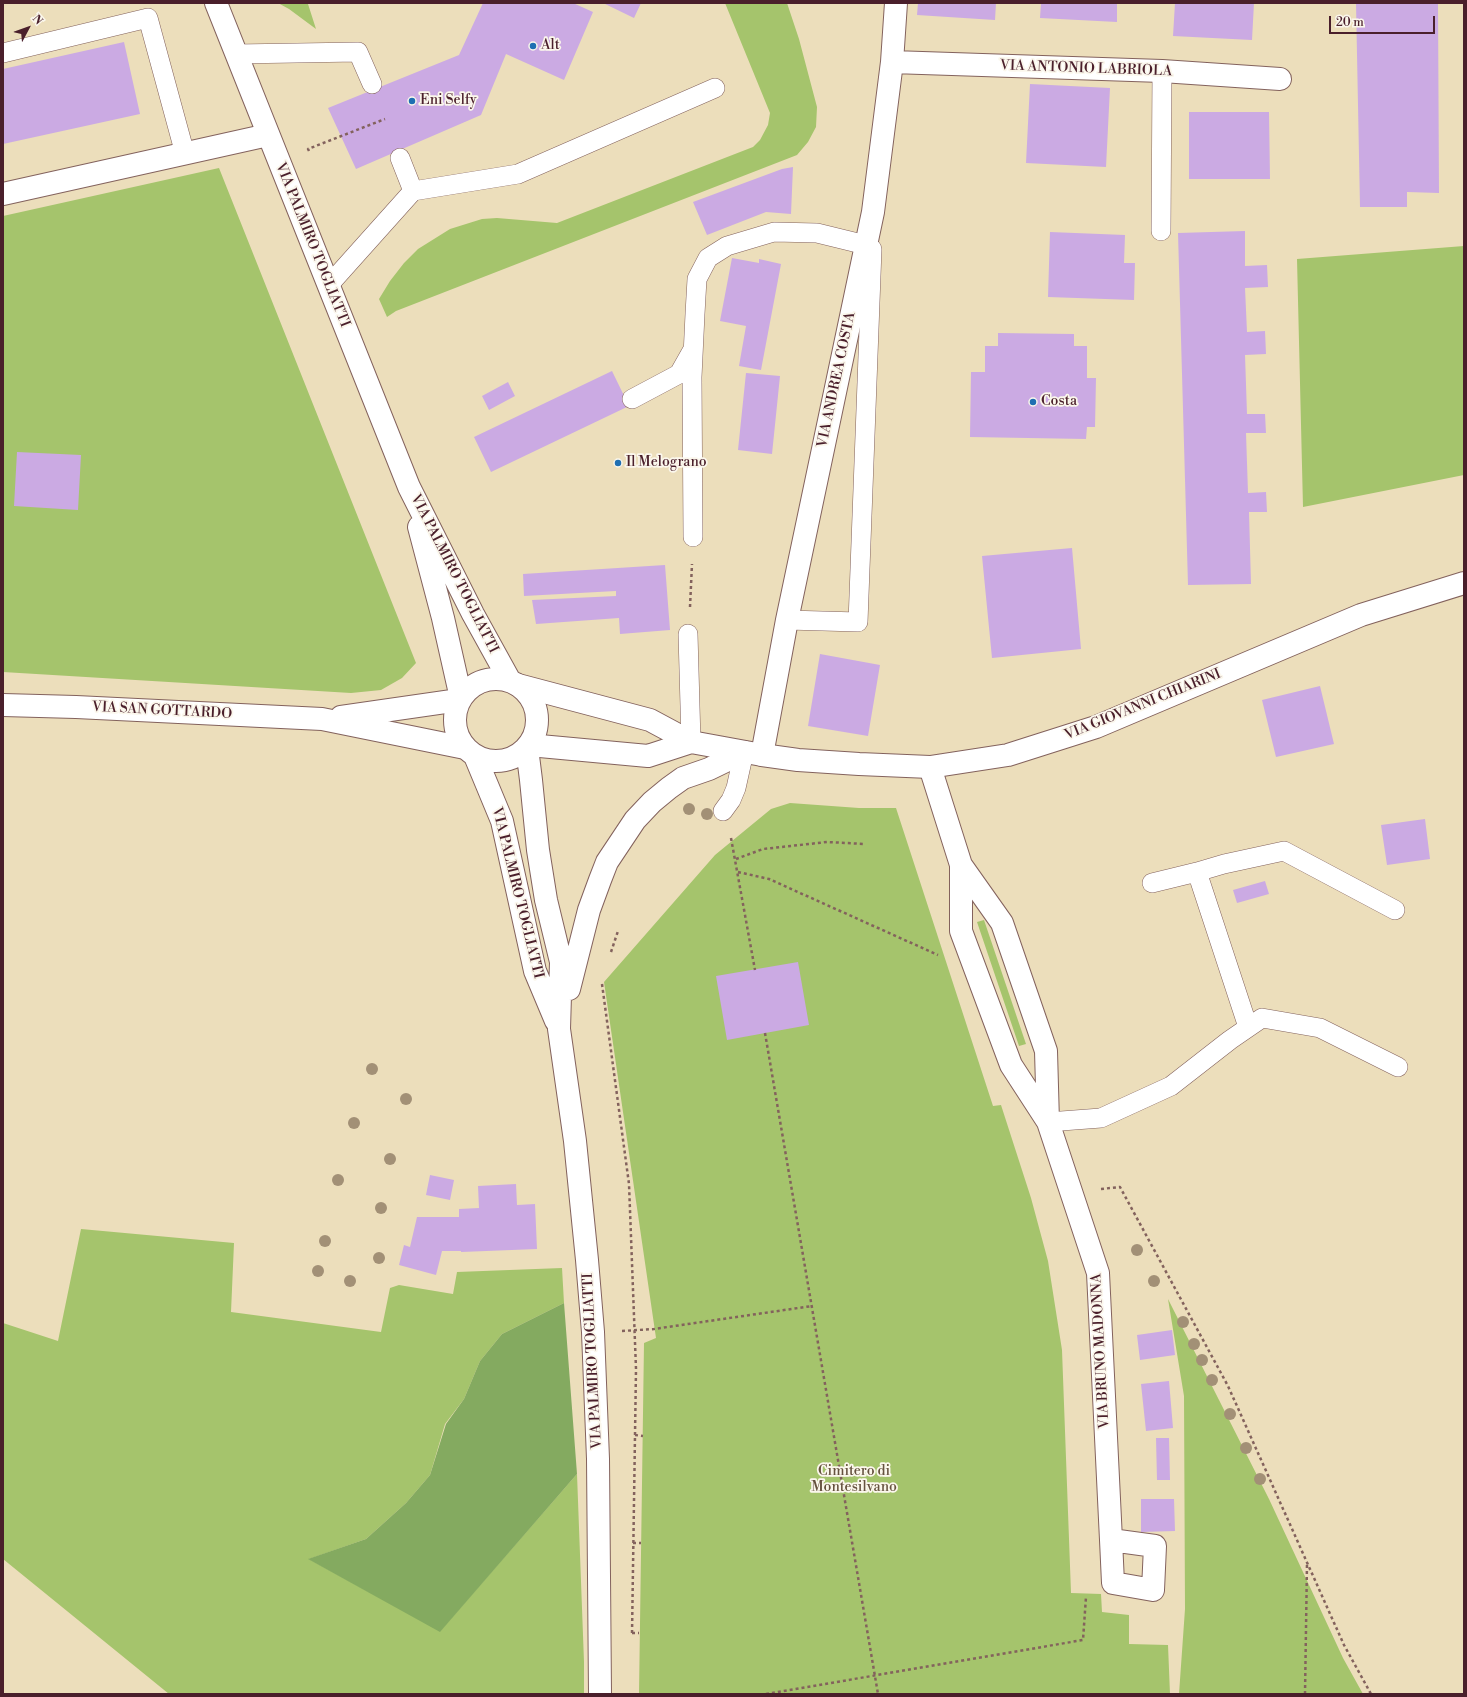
<!DOCTYPE html>
<html>
<head>
<meta charset="utf-8">
<style>
  body { margin:0 }
  #map { position:relative; width:1467px; height:1697px; overflow:hidden; background:#ecdebb; font-family:"Libre Bodoni",serif }
  canvas { display:block }
  .frame { position:absolute; inset:0; border:4px solid #4a1f2b; pointer-events:none }
  .north { position:absolute; left:8px; top:8px; width:40px; height:40px; -webkit-text-stroke:3px #fbf7ec; paint-order:stroke; rotate:49deg; font-size:11px; font-weight:700; line-height:16px; text-align:center; color:#4a1f2b }
  .north::after { content:''; display:block; margin:auto; width:14px; height:18px; background:#4a1f2b; clip-path:polygon(50% 0,100% 100%,50% 72%,0 100%) }
  .scale { position:absolute; left:1329px; top:16px; width:106px; height:18px; box-sizing:border-box; border:2px solid #4a1f2b; border-top:0; padding-left:5px; font-size:12px; line-height:14px; white-space:nowrap; color:#4a1f2b; -webkit-text-stroke:3px #fbf7ec; paint-order:stroke }
</style>
</head>
<body>
<div id="map">
<canvas width="1467" height="1697"></canvas>
<div class="frame"></div>
<div class="north">N</div>
<div class="scale">20 m</div>
</div>
<script>
const c = document.querySelector('canvas').getContext('2d');
c.lineJoin = 'round';
function fill(path, color) { c.fillStyle = color; c.fill(path, 'evenodd'); }
const shape = rows => new Path2D(rows.map(r => 'M' + r).join(''));
function stroke(path, color, width, dash) { c.strokeStyle = color; c.lineWidth = width; c.lineCap = dash ? 'butt' : 'round'; c.setLineDash(dash || []); c.stroke(path); }
function label(font, color, halo, rows, align = 'center') {
  c.font = font + ' "Libre Bodoni",serif'; c.lineWidth = 3.5; c.setLineDash([]); c.textBaseline = 'middle'; c.strokeStyle = halo; c.fillStyle = color; for (const [text, x, y, turn = 0] of rows) {
    c.save(); c.translate(x, y); c.rotate((+turn || 0) * Math.PI / 180); c.textAlign = isNaN(turn) ? turn : align; if (halo) c.strokeText(text, 0, 0); c.fillText(text, 0, 0); c.restore();
  }
}
fill(shape([
  [278,3,310,3,308,4,316,29,289,9],
  [725,3,787,3,799,39,817,107,816,127,808,142,797,155,396,311,387,317,379,299,390,281,404,263,418,249,450,229,482,219,497,218,557,223,753,147,760,140,768,125,770,113],
  [219,168,416,663,402,678,381,690,351,693,3,672,3,216],
  [1464,246,1464,475,1303,507,1297,259],
  [790,803,859,808,896,808,993,1106,1001,1105,1031,1198,1048,1261,1062,1350,1071,1593,1101,1594,1102,1612,1129,1615,1129,1644,1168,1645,1170,1694,639,1694,644,1343,656,1338,604,982,715,855,771,809],
  [984,920,1026,1044,1019,1046,977,922],
  [81,1229,234,1243,231,1312,381,1332,390,1288,399,1285,453,1294,457,1272,562,1268,564,1303,502,1334,480,1361,464,1399,445,1424,430,1475,406,1503,366,1539,309,1559,440,1631,577,1474,584,1662,584,1694,169,1694,3,1559,3,1323,58,1341],
  [1168,1299,1269,1499,1343,1658,1363,1694,1179,1694,1185,1609,1184,1396]
]), '#a5c46c');
fill(shape([
  [564,1303,577,1474,440,1632,308,1559,366,1539,406,1503,430,1475,446,1424,464,1399,480,1361,502,1334]
]), '#84aa60');
fill(shape([
  [483,3,573,3,593,12,564,80,506,54,481,115,356,169,328,108,459,55],
  [603,3,641,3,634,18],
  [918,3,996,3,995,20,917,15],
  [1041,3,1117,3,1117,22,1040,18],
  [1175,3,1254,3,1252,40,1173,36],
  [1356,3,1438,3,1439,193,1407,192,1407,207,1360,207],
  [124,42,140,114,3,144,3,69],
  [1030,84,1110,88,1106,167,1026,163],
  [1189,112,1269,112,1270,179,1189,179],
  [793,167,791,214,766,212,707,235,693,202,782,169],
  [1245,231,1245,266,1267,265,1268,287,1245,288,1247,332,1265,331,1266,354,1245,355,1247,414,1265,414,1266,433,1246,433,1248,493,1266,492,1267,512,1249,512,1251,584,1188,585,1178,233],
  [1050,232,1125,235,1124,263,1135,263,1134,300,1048,297],
  [732,258,759,263,759,259,781,264,761,370,739,366,746,326,720,321],
  [998,333,1074,334,1074,346,1087,346,1087,378,1096,378,1095,427,1087,427,1086,439,970,437,971,372,985,372,985,346,998,346],
  [612,371,629,406,491,472,474,437],
  [746,373,780,376,772,454,738,450],
  [508,382,515,396,489,410,482,396],
  [17,452,81,455,78,510,14,506],
  [1072,548,1081,649,992,658,982,556],
  [665,565,670,630,620,634,619,618,536,624,532,600,616,596,616,591,524,596,523,574],
  [820,654,880,665,868,736,808,726],
  [1320,686,1334,744,1276,757,1262,700],
  [1425,819,1430,859,1387,865,1381,825],
  [1265,881,1269,894,1237,903,1233,890],
  [798,962,809,1025,727,1040,716,976],
  [430,1175,454,1180,450,1200,426,1195],
  [516,1184,517,1205,535,1204,537,1249,461,1252,461,1251,442,1251,436,1275,399,1265,404,1245,410,1247,417,1217,459,1217,459,1209,479,1208,478,1186],
  [1172,1330,1175,1355,1140,1360,1137,1335],
  [1169,1381,1173,1428,1146,1431,1141,1384],
  [1156,1438,1169,1438,1170,1480,1157,1480],
  [1141,1499,1174,1499,1175,1531,1141,1532]
]), '#cbaae3');
const lane = shape([
  [3,53,148,18,185,154],
  [236,54,358,52,372,84],
  [413,191,518,174,715,88],
  [1161,231,1162,71],
  [328,286,413,191,400,158],
  [632,399,679,374,692,351],
  [693,537,692,377,695,314,697,279,708,258,727,246,774,232,817,233,866,245],
  [787,620,858,622,872,249],
  [688,634,691,742],
  [723,811,731,800,736,788,744,752],
  [1152,883,1197,872],
  [1248,1027,1197,872,1224,864,1284,851,1395,910],
  [1048,1122,1101,1118,1171,1086,1230,1040,1262,1018,1320,1028,1398,1067]
]);
const street = shape([
  [892,62,1162,71,1280,79],
  [3,194,268,135],
  [3,705,76,707,322,719,465,748],
  [341,717,459,700],
  [762,755,787,620,873,212,892,62,896,3],
  [930,767,961,865,1002,923,1046,1051,1048,1122],
  [961,865,961,931,1011,1065,1048,1122,1098,1273,1111,1540,1113,1583,1153,1590,1155,1546,1111,1540]
]);
const secondary = shape([
  [518,685,650,720,691,742,762,755,798,760,859,764,930,767,1008,755,1096,727,1361,615,1464,583],
  [529,745,648,756,691,742]
]);
const primary = shape([
  [216,3,409,487,473,614,510,681],
  [419,527,443,618,461,698],
  '455 720a41 41 0 1 1 82 0a41 41 0 1 1-82 0Z',
  [527,748,531,780,538,850,546,900,561,962,559,1029,575,1141,587,1260,593,1332,598,1459,600,1694],
  [475,756,502,821,535,971,556,1021],
  [569,989,589,910,600,880,607,862,635,820,652,802,669,788,683,778,709,769,744,752]
]);
stroke(lane, '#83625d', 20);
stroke(street, '#83625d', 24);
stroke(secondary, '#83625d', 24);
stroke(primary, '#83625d', 24);
stroke(shape([
  [309,151,308,149,385,119],
  [690,607,692,564],
  [731,838,755,970],
  [736,859,763,849,827,842,865,844],
  [738,872,769,879,938,955],
  [611,952,618,931],
  [602,984,629,1184,636,1369,632,1634],
  [765,1033,878,1694],
  [1101,1189,1120,1187,1228,1386,1344,1645,1371,1694],
  [622,1331,654,1329,812,1306],
  [635,1435,643,1436],
  [633,1543,641,1543],
  [632,1633,639,1633],
  [766,1694,1083,1640,1086,1597],
  [1305,1694,1307,1563]
]), '#83625d', 2.5, [3, 3]);
stroke(lane, '#fff', 19);
stroke(street, '#fff', 22);
stroke(secondary, '#fff', 22);
stroke(primary, '#fff', 22);
c.fillStyle = '#a29076';
for (const [x, y] of [
  [689,809],
  [707,814],
  [372,1069],
  [406,1099],
  [354,1123],
  [390,1159],
  [338,1180],
  [381,1208],
  [325,1241],
  [1137,1250],
  [379,1258],
  [318,1271],
  [350,1281],
  [1154,1281],
  [1183,1322],
  [1194,1344],
  [1202,1360],
  [1212,1380],
  [1230,1414],
  [1246,1448],
  [1260,1479]
]) { c.beginPath(); c.arc(x, y, 6, 0, 2 * Math.PI); c.fill(); }
for (const [x, y, r, color] of [
  [533,46,4,"#1f6fb2"],
  [412,101,4,"#1f6fb2"],
  [1033,402,4,"#1f6fb2"],
  [618,463,4,"#1f6fb2"]
]) { const dot = new Path2D(); dot.arc(x, y, r, 0, 2 * Math.PI); c.fillStyle = color; c.fill(dot); stroke(dot, '#fbf7ec', 1.5); }
label('14px', '#4a1f2b', '#fbf7ec', [
  ["Alt",541,46],
  ["Eni Selfy",420,101],
  ["Costa",1041,402],
  ["Il Melograno",626,463]
], 'left');
label('14px', '#4a1f2b', '#fbf7ec', [
  ["VIA ANTONIO LABRIOLA",1086,69,2],
  ["VIA PALMIRO TOGLIATTI",312,245,68],
  ["VIA ANDREA COSTA",837,380,-78],
  ["VIA PALMIRO TOGLIATTI",454,574,63],
  ["VIA GIOVANNI CHIARINI",1143,705,-22],
  ["VIA SAN GOTTARDO",162,711,3],
  ["VIA PALMIRO TOGLIATTI",517,893,76],
  ["VIA BRUNO MADONNA",1101,1351,-93],
  ["VIA PALMIRO TOGLIATTI",593,1361,-93]
]);
label('14px', '#65513e', '#fbf7ec', [
  ["Cimitero di",854,1472],
  ["Montesilvano",854,1488]
]);
</script>
</body>
</html>
